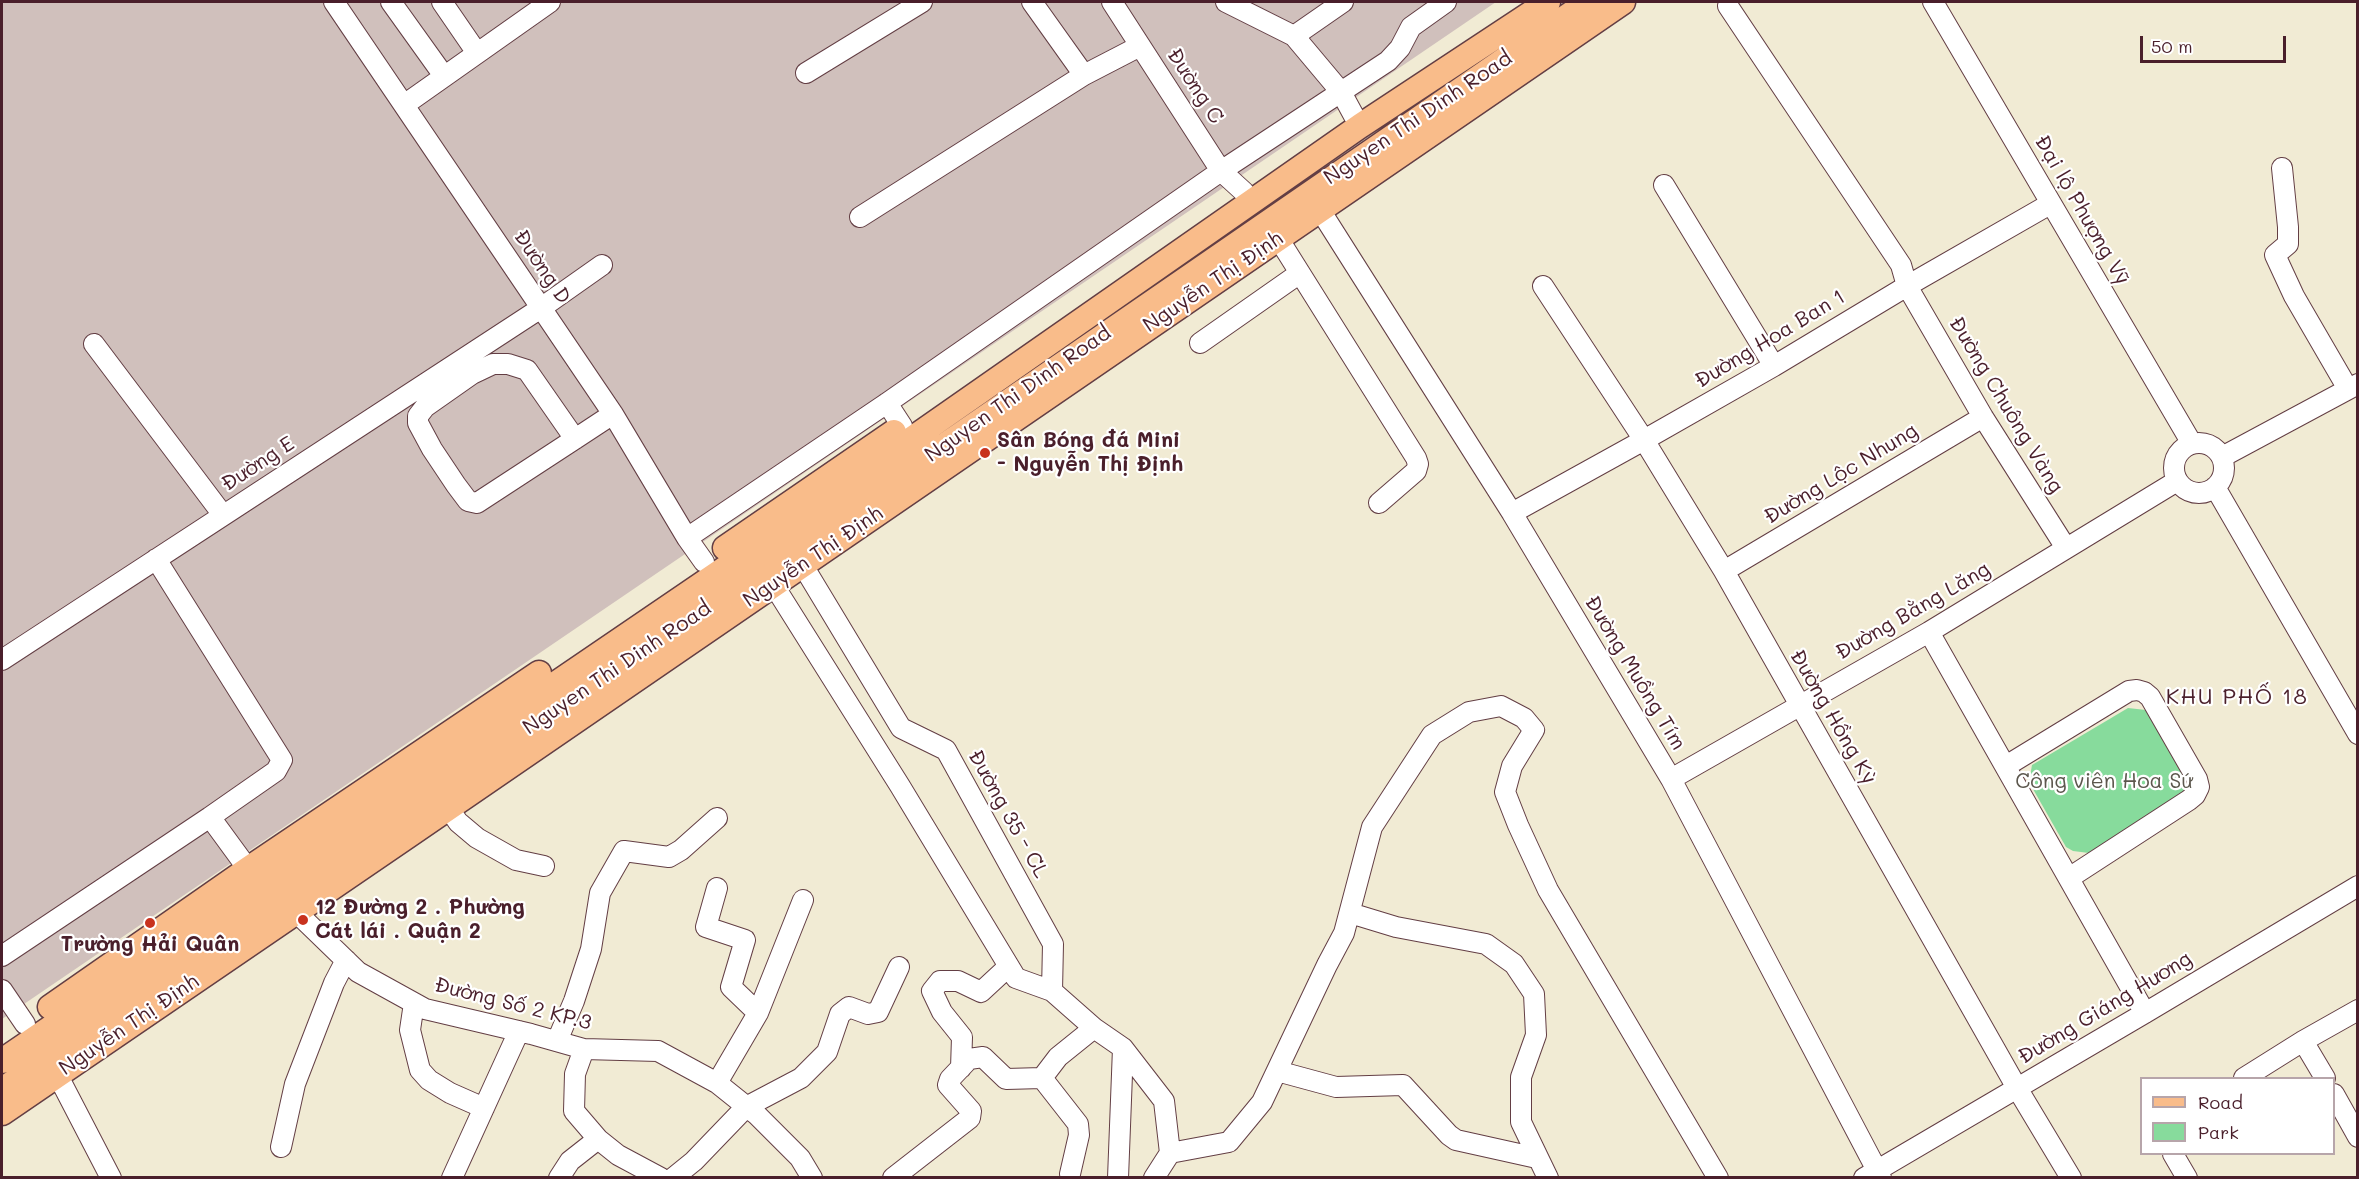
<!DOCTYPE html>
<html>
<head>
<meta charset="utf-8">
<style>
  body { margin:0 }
  #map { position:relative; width:2359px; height:1179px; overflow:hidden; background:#f1ebd4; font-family:Mali,sans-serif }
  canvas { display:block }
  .frame { position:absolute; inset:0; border:3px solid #4a1f2b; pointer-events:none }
  .legend { position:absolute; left:2140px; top:1077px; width:195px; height:78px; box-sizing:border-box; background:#fff; border:2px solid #b7a5aa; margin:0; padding:8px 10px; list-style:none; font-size:18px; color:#4a1f2b }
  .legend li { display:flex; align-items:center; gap:12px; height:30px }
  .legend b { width:30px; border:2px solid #b7a5aa }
  .scale { position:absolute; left:2140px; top:36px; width:146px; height:27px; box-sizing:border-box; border:3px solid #4a1f2b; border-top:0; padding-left:8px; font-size:18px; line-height:21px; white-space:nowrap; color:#4a1f2b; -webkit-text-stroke:4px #fff; paint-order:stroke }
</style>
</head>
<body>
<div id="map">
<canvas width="2359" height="1179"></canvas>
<div class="frame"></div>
<ul class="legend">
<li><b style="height:8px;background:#f9bc8a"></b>Road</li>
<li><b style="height:16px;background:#87db9c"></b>Park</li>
</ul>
<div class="scale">50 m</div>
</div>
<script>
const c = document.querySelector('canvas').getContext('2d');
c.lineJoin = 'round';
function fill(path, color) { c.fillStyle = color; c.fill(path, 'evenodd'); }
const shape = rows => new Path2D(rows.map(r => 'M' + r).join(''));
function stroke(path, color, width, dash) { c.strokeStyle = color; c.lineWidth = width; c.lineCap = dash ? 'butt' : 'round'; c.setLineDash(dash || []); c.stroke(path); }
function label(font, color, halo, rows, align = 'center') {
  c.font = font + ' Mali,sans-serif'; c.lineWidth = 4.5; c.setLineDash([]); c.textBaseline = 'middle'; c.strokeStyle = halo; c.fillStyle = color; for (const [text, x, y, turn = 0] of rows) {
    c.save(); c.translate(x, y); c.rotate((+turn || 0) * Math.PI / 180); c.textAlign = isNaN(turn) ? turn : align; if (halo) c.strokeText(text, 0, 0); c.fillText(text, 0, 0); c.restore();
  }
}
fill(shape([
  [2,2,1496,2,2,1019]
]), '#d0c0bc');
fill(shape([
  [2128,708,2146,710,2185,778,2184,790,2180,796,2089,853,2073,851,2066,847,2029,782,2032,765]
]), '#87db9c');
const minor = shape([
  [334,2,613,414,687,538,704,562],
  [391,2,444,76],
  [442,2,477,53],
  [1032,2,1084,75],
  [1112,2,1221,171,1244,192],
  [1226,2,1294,36,1341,92,1354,116],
  [1933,2,2191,442],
  [1728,6,1901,265,1907,286,1983,417,2066,548],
  [1294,36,1343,2],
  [806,73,922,2],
  [404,105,550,2],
  [2282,168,2288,227,2288,244,2275,255,2294,296,2348,389],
  [1664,185,1774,366],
  [1320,210,1512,513,1671,779,1881,1178],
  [860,217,1084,75,1140,46],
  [1278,238,1416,458,1418,464,1416,471,1379,503],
  [1543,286,1644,440,1724,571,2017,1088,2071,1178],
  [1200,343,1300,273],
  [94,344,223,515],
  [887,403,902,426],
  [575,439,527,370,508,364,493,364,472,374,425,407,418,416,418,423,432,449,456,485,468,501,477,503,575,439,613,414],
  '2174 468a25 25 0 1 1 50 0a25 25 0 1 1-50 0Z',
  [2222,457,2358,384],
  [2215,487,2358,734],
  [1512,513,1644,440,1774,366,1907,286,2050,204],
  [687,538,887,403,1221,171,1388,61,1400,48,1411,27,1446,2],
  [156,559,282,760,276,771,210,817],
  [802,564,901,728,946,750,1053,944,1052,991],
  [1724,571,1983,417],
  [773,584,900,786,1016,978,1052,991,1094,1028,1123,1048,1164,1101,1170,1153,1154,1178],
  [1929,632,2145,1013],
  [2,660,541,308,602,265],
  [2006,766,2129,691,2137,690,2144,692,2150,697,2197,779,2199,787,2195,795,2189,800,2069,878],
  [1671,779,1929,632,2177,481],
  [448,807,458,822,477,838,516,860,544,866],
  [717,888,706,927,745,940,731,987,758,1013],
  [295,911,358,972,425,1009,531,1034,584,1049,658,1051,717,1083,757,1115,800,1158,812,1178],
  [1350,913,1396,927,1486,944,1514,964,1534,994,1536,1035,1521,1077,1521,1122,1548,1178],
  [2,956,210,817,248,869],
  [2,990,25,1024],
  [414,1003,410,1030,420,1070,429,1080,450,1093,484,1108],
  [557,1041,574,1001,591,949,600,893,624,851,669,857,681,850,717,818],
  [2303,1041,2325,1078],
  [584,1049,575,1074,574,1111,598,1139,618,1155,661,1178],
  [961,1068,962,1037,942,1012,932,991,940,981,958,981,981,992,1008,967],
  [1277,1071,1336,1087,1403,1085,1449,1135,1456,1140,1537,1158],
  [57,1074,111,1178],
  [1042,1078,1078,1124,1079,1135,1070,1174],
  [2244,1078,2303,1041,2358,1010],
  [717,1083,758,1013,803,900],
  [2334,1094,2358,1137],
  [281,1147,295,1084,334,983,346,960],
  [1170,1153,1229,1142,1262,1102,1327,965,1344,933,1372,827,1432,735,1469,712,1501,706,1524,718,1534,730,1512,766,1505,792,1518,825,1548,890,1718,1178],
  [2173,1154,2187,1178],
  [452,1178,519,1031],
  [559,1178,570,1161,598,1139],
  [673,1178,694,1161,746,1107,801,1078,827,1052,840,1014,849,1007,868,1014,878,1012,899,967],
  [893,1178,970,1118,971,1111,948,1085,950,1079,969,1059,983,1057,1006,1079,1042,1078,1058,1057,1094,1028],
  [1118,1178,1123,1048],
  [1864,1178,2145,1013,2358,886]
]);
const major = shape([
  [725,548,894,432],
  [50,1007,248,869,539,673],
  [2,1061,780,531,1360,126,1548,2],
  [2,1090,286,893,762,569,793,550,1588,2],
  [2,1113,409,835,1623,2]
]);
stroke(minor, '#633e44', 22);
stroke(major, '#633e44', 27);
stroke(minor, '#fff', 20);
stroke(major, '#f9bc8a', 24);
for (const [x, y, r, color] of [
  [985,453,6,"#c8321e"],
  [303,920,6,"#c8321e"],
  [150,923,6,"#c8321e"]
]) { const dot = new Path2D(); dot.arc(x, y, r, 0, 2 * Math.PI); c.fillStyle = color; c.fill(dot); stroke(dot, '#fff', 2); }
label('21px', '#4a1f2b', '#fff', [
  ["Đường C",1195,86,57],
  ["Nguyen Thi Dinh Road",1418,118,-34],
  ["Đại lộ Phượng Vỹ",2082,210,60],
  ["Đường D",542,267,56],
  ["Nguyễn Thị Định",1213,282,-34],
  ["Đường Hoa Ban 1",1770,339,-31],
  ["Nguyen Thi Dinh Road",1018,394,-35],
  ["Đường Chuông Vàng",2006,405,59],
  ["Đường E",258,464,-33],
  ["Đường Lộc Nhung",1841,474,-31],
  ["Nguyễn Thị Định",813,557,-34],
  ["Đường Bằng Lăng",1913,611,-30],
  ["Nguyen Thi Dinh Road",617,668,-34],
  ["Đường Muồng Tím",1635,673,59],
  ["Đường Hồng Kỳ",1833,717,60],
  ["Đường 35 - CL",1008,814,61],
  ["Đường Số 2 KP.3",513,1004,14],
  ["Đường Giáng Hương",2105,1008,-31],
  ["Nguyễn Thị Định",129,1025,-34]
]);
label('bold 21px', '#4a1f2b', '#fff', [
  ["Sân Bóng đá Mini",997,441],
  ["- Nguyễn Thị Định",997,465],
  ["12 Đường 2 . Phường",315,908],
  ["Cát lái . Quận 2",315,932],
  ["Trường Hải Quân",150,945,"center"]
], 'left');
label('21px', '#5c574d', '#fff', [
  ["Công viên Hoa Sứ",2104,782]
]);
c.letterSpacing = '1.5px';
label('22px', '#4a1f2b', '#fff', [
  ["KHU PHỐ 18",2237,697]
]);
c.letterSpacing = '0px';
</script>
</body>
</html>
